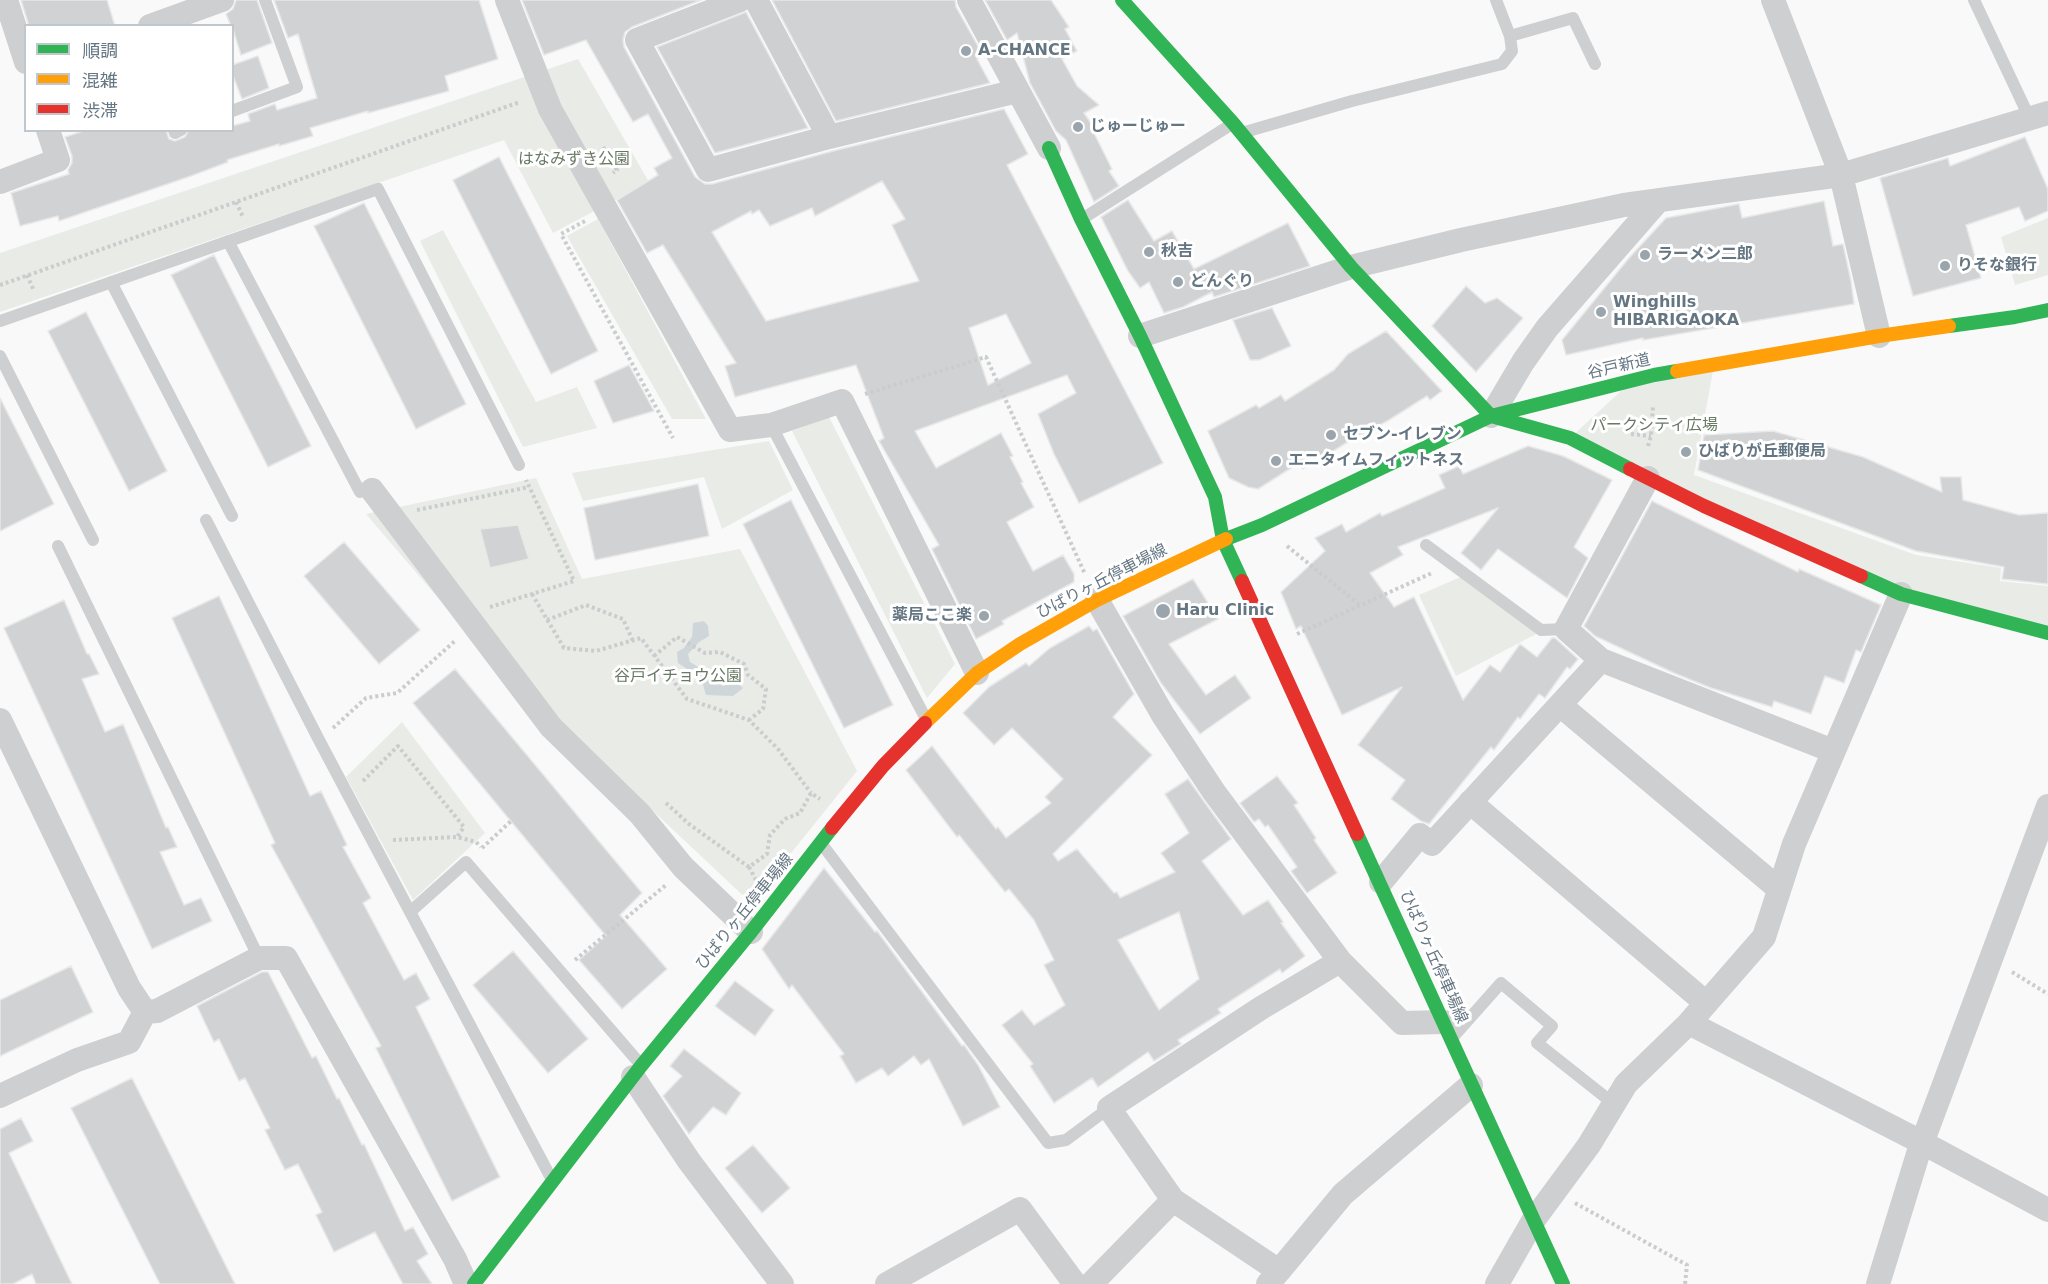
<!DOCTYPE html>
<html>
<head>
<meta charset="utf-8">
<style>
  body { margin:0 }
  #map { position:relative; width:2048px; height:1284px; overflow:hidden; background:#f9f9f9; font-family:"DejaVu Sans","Noto Sans JP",sans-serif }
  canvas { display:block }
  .legend { position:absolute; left:24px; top:24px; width:210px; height:108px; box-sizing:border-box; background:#fff; border:2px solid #c1c8cd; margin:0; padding:8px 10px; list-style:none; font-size:18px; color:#657683 }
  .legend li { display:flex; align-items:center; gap:12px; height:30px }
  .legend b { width:30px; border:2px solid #c1c8cd }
</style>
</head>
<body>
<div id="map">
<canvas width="2048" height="1284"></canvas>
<ul class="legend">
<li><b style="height:8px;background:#30b455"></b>順調</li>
<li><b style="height:8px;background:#ff9f0a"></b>混雑</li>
<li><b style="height:8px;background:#e5322d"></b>渋滞</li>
</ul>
</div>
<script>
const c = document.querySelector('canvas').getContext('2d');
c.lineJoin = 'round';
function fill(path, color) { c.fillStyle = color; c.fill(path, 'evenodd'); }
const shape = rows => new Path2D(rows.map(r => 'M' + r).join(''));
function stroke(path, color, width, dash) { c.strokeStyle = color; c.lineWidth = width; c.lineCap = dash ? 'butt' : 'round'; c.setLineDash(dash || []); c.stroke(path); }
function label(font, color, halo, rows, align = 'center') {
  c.font = font + ' "DejaVu Sans","Noto Sans JP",sans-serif'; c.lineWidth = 6; c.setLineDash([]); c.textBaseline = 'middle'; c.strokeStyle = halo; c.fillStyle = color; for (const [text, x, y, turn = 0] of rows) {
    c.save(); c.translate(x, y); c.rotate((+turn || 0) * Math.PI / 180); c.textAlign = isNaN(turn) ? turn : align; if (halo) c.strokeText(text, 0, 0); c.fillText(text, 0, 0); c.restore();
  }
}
fill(shape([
  [578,59,649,182,553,233,504,140,0,312,0,253],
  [2048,218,2048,275,2015,285,2001,237],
  [598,219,706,419,672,419,567,236],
  [443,230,536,402,577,387,597,428,523,447,420,241],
  [1714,365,1694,475,1916,555,2001,568,2000,581,2048,586,2048,633,1901,594,1570,438,1633,380],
  [829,417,955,664,927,698,792,431],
  [769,441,793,490,722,529,704,477,583,501,572,473],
  [536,478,582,579,740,549,857,771,751,903,486,654,366,514],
  [1463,576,1538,633,1456,676,1419,595],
  [402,722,485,833,413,900,346,777]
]), '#e8ebe6');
fill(shape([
  [704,621,708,626,709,636,699,642,688,654,690,662,706,672,731,678,743,688,733,696,706,695,701,678,678,663,677,652,684,648,692,637,693,623]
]), '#ced6d9');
const building = shape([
  [21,0,107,0,115,26,29,26,21,0],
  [236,0,257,0,272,43,241,55,232,26,231,26,226,14,233,9,236,0],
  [274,0,479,0,498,59,445,76,449,91,368,113,368,111,310,128,313,136,279,146,279,144,227,160,228,162,191,176,59,221,58,216,20,226,11,193,69,174,68,170,72,163,72,156,65,137,86,130,166,130,169,139,175,141,185,137,189,130,232,130,232,126,250,121,248,114,275,104,277,110,317,98,298,34,288,38,274,0],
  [522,0,701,0,632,27,625,32,623,40,624,47,695,177,705,184,712,184,833,151,1004,109,1028,154,1007,165,1163,463,1079,503,1054,454,1038,414,1076,393,1067,375,915,431,936,468,1001,433,1013,456,1010,457,1023,482,1021,483,1034,507,1007,522,1033,571,1063,555,1074,574,1074,582,1002,621,1004,624,976,639,932,549,939,545,879,441,884,438,856,365,735,397,725,366,736,363,663,245,647,253,617,200,658,175,654,168,672,158,648,114,633,122,586,40,544,55,522,0],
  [882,181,905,219,892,225,919,281,766,321,712,232,751,211,752,214,759,210,770,226,812,208,815,216,882,181],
  [1006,314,1031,363,988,385,969,328,1006,314],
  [772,0,955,0,956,7,983,55,977,59,990,83,836,121,772,0],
  [985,0,1051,0,1069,27,1065,29,1077,51,1062,59,1077,86,1099,105,1084,113,1093,126,1091,127,1112,169,1109,171,1119,186,1094,202,1066,140,1056,131,1030,83,1017,33,1007,40,985,0],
  [746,12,808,128,715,153,657,47,746,12],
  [258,56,269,88,242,99,232,73,232,65,258,56],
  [2025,137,2048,189,2048,211,2025,221,2019,207,1966,225,1981,278,1913,296,1880,178,1948,158,1950,166,2025,137],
  [499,157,598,351,551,374,453,180,499,157],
  [1128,200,1154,241,1172,231,1194,269,1288,223,1310,266,1214,297,1212,292,1183,307,1164,313,1149,282,1140,288,1128,271,1101,217,1128,200],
  [1824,201,1833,246,1843,244,1851,281,1854,304,1643,340,1643,338,1566,355,1562,340,1629,258,1666,218,1739,204,1742,218,1824,201],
  [364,203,466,404,416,429,314,226,364,203],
  [214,255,311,446,268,467,171,275,214,255],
  [1466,286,1485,303,1497,298,1523,318,1476,372,1432,326,1466,286],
  [1272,308,1291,346,1259,360,1250,360,1233,320,1272,308],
  [86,312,167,471,129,491,48,331,86,312],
  [1386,331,1442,391,1430,400,1427,396,1389,420,1363,434,1362,433,1327,455,1325,452,1303,469,1299,463,1258,489,1248,487,1229,478,1208,431,1256,405,1259,408,1281,395,1285,401,1334,370,1348,354,1386,331],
  [629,365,654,411,613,423,594,381,629,365],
  [0,398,54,504,0,531,0,398],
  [1773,431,1863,457,1942,492,1940,477,1961,477,1963,500,2019,515,2048,513,2048,584,2002,579,2004,567,1916,551,1698,470,1704,435,1773,431],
  [1528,446,1563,456,1612,480,1574,547,1588,558,1567,598,1498,549,1481,570,1461,553,1498,508,1398,547,1403,555,1370,573,1394,607,1414,597,1463,700,1490,665,1500,672,1520,644,1537,657,1552,638,1555,638,1578,659,1570,669,1567,667,1545,698,1539,694,1520,719,1518,717,1494,750,1491,747,1429,824,1421,821,1391,799,1405,780,1358,745,1402,687,1342,715,1301,626,1296,629,1281,592,1325,551,1315,538,1342,524,1346,532,1380,513,1382,516,1445,488,1439,475,1459,466,1463,474,1528,446],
  [698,484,709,536,595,560,584,508,698,484],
  [791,500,893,705,844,728,743,524,791,500],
  [1652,501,1798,572,1799,569,1881,605,1861,652,1856,650,1844,683,1825,676,1811,714,1774,701,1772,707,1711,688,1674,673,1595,636,1584,626,1652,501],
  [518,525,529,559,490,568,480,529,518,525],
  [344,542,420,630,379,664,304,576,344,542],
  [1193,579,1218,619,1169,644,1206,695,1235,675,1251,698,1200,734,1161,683,1123,616,1193,579],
  [219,596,310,796,321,791,347,845,343,847,371,898,363,903,404,980,416,973,430,999,416,1007,500,1177,452,1201,376,1048,381,1046,271,845,275,843,172,618,219,596],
  [64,600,87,654,89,654,99,674,82,679,105,732,123,724,166,828,168,827,177,847,160,852,184,905,201,898,212,921,152,949,4,628,64,600],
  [1089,626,1093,631,1097,629,1134,694,1113,717,1152,755,1053,854,1058,861,1077,849,1114,893,1117,892,1120,898,1175,872,1161,853,1189,833,1165,794,1188,779,1231,839,1202,861,1243,915,1268,900,1283,922,1281,923,1305,956,1282,973,1280,969,1218,1009,1221,1013,1178,1040,1181,1044,1154,1061,1148,1052,1098,1087,1092,1078,1054,1103,1030,1066,1033,1064,1002,1025,1022,1010,1034,1025,1065,1005,1044,965,1054,960,1034,920,1009,889,1005,892,959,835,957,837,906,770,932,746,996,829,998,827,1006,838,1051,803,1045,797,1063,779,1012,728,994,745,963,713,989,687,1026,663,1029,666,1050,648,1089,626],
  [1179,912,1199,979,1159,1010,1118,940,1179,912],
  [455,669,642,893,620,915,667,969,622,1009,579,960,606,936,413,703,455,669],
  [1277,776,1298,803,1294,805,1316,838,1314,840,1337,873,1307,893,1291,871,1297,867,1268,825,1265,827,1259,819,1254,822,1240,803,1277,776],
  [824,868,875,932,877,931,962,1046,964,1045,978,1065,1000,1107,963,1126,929,1059,921,1065,914,1056,888,1076,882,1068,856,1083,840,1056,844,1054,792,985,789,989,762,949,824,868],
  [513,951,588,1039,548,1073,473,985,513,951],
  [71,966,93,1012,0,1056,0,1000,71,966],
  [262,972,268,972,312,1058,316,1056,337,1099,339,1098,362,1145,364,1144,405,1231,413,1227,428,1254,417,1261,432,1284,403,1284,375,1232,334,1252,316,1215,322,1212,298,1164,285,1170,265,1130,270,1128,245,1078,239,1081,219,1039,214,1042,197,1006,262,972],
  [735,981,774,1010,755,1036,715,1006,735,981],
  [684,1049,741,1093,726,1115,713,1107,689,1134,663,1096,682,1076,670,1066,684,1049],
  [132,1078,235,1284,160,1284,71,1108,132,1078],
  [21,1118,33,1141,9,1153,72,1284,36,1284,32,1274,13,1284,0,1284,0,1129,21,1118],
  [753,1145,790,1188,762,1213,725,1168,753,1145]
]);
fill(building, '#d0d2d3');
stroke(building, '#e8e8e8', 1.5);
stroke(shape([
  [603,147,617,170,613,173],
  [236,202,243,217],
  [585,221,561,234,673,438],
  [27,275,34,291],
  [0,285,520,102],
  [865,394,986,357,1085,574],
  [1631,434,1651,436],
  [1648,446,1651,436,1653,406],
  [417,510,529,487],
  [1287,546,1361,606],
  [532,594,564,648,596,651,641,638,687,699,749,720,778,749,811,793],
  [490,607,574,581,526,480],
  [547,620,586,605,623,619,633,641],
  [1297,634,1432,573],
  [654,656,677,637,705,653,720,652,744,664,748,675,766,689,763,709,749,720],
  [333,728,366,698,397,693,456,640],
  [363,781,398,746,464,827,457,837],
  [666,803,689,824,749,867],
  [393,840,457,837,476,842,481,847],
  [482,848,511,821],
  [756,880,749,867,767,854,770,835,785,819,800,813,811,793,820,799],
  [575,960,666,885],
  [2012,972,2048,994],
  [1575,1203,1687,1265,1685,1284]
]), '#cbcccd', 4, [3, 3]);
stroke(shape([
  [1974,0,2030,119],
  [1510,36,1573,18,1595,64],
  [232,111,297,87,265,0],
  [174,130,175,133,181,130],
  [1245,132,1352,101,1502,64,1512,51,1510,36,1496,0],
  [1082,219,1232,124],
  [228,241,360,492],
  [111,282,232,516],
  [0,321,378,189,519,465],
  [0,356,93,540],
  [771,425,926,719],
  [206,520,319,740,551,1178],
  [1426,545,1541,630,1566,629],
  [58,546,259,958],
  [821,843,1048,1143,1066,1140,1109,1108],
  [410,912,466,862,641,1065],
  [1453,1037,1501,983,1552,1026,1537,1043,1614,1104]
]), '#cecfd0', 12);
stroke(shape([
  [6,0,26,62],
  [507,0,550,109,730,430,771,425,842,401,977,673],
  [740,0,637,40,708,170,829,137,1017,91],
  [756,0,829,137],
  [969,0,1049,148],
  [1773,0,1841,175,1879,336],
  [150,26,222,0],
  [0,182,58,160,48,130],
  [1140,336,1351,267,1461,240,1624,205,1841,175,2048,113],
  [1491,416,1523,362,1547,328,1657,202],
  [372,490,551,727,640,814,683,867,751,932],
  [1097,600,1163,715,1214,792,1340,961,1402,1023,1444,1022],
  [1601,660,1566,629,1648,478],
  [1560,705,1779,889],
  [0,720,129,988,145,1012],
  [1470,802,1706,1003],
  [1381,882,1420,835,1432,844,1601,660,1833,751],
  [145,1012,157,1011,259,958,286,958,455,1259,466,1284],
  [1689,1023,1923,1143,2048,1210],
  [633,1077,689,1161,782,1284],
  [0,1096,77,1060,129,1042,145,1012],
  [1279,1271,1343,1194,1471,1085],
  [887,1284,1020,1209,1075,1284],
  [1091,1284,1173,1200],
  [1268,1284,1279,1271,1173,1200,1109,1108,1261,1008,1340,961],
  [1497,1284,1533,1221,1589,1145,1626,1084,1689,1023,1764,937,1794,844,1901,594],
  [1878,1284,1918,1154,2048,806]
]), '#cecfd0', 24);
stroke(shape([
  [1122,0,1233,123,1351,267,1491,416,1570,438,1630,469],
  [1049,148,1081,219,1140,336,1215,497,1223,540,1242,581],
  [1949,326,2015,317,2048,310],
  [1226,539,1262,525,1491,416,1654,375,1677,371],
  [1861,576,1901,594,2048,633],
  [1357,834,1563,1284],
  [474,1284,641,1066,751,932,832,828]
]), '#30b455', 14);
stroke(shape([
  [1677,371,1879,336,1949,326],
  [925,723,977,673,1020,644,1097,600,1226,539]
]), '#ff9f0a', 14);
stroke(shape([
  [1630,469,1704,506,1861,576],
  [1242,581,1357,834],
  [832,828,883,766,925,723]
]), '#e5322d', 14);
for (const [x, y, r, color] of [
  [966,51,6,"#99a4ac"],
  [1078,127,6,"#99a4ac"],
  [1149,252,6,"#99a4ac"],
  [1645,255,6,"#99a4ac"],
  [1945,266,6,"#99a4ac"],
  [1178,282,6,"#99a4ac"],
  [1601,312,6,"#99a4ac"],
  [1331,435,6,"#99a4ac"],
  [1686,452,6,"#99a4ac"],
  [1276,461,6,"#99a4ac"],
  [1163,611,8,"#99a4ac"],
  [984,616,6,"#99a4ac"]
]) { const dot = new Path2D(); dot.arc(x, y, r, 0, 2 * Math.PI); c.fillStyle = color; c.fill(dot); stroke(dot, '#fff', 2); }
label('bold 16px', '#657683', '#fff', [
  ["A-CHANCE",978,51],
  ["じゅーじゅー",1090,127],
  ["秋吉",1161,252],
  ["ラーメン二郎",1657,255],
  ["りそな銀行",1957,266],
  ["どんぐり",1190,282],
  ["Winghills",1613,303],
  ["HIBARIGAOKA",1613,321],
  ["セブン-イレブン",1343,435],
  ["ひばりが丘郵便局",1698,452],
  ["エニタイムフィットネス",1288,461],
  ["Haru Clinic",1176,611],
  ["薬局ここ楽",972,616,"right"]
], 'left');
label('16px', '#687a64', '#fff', [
  ["はなみずき公園",574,160],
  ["パークシティ広場",1654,426],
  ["谷戸イチョウ公園",678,677]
]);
label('16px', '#657683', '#fff', [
  ["谷戸新道",1619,367,-13],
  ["ひばりヶ丘停車場線",1102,582,-27],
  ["ひばりヶ丘停車場線",745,912,-51],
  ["ひばりヶ丘停車場線",1433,957,66]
]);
</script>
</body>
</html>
